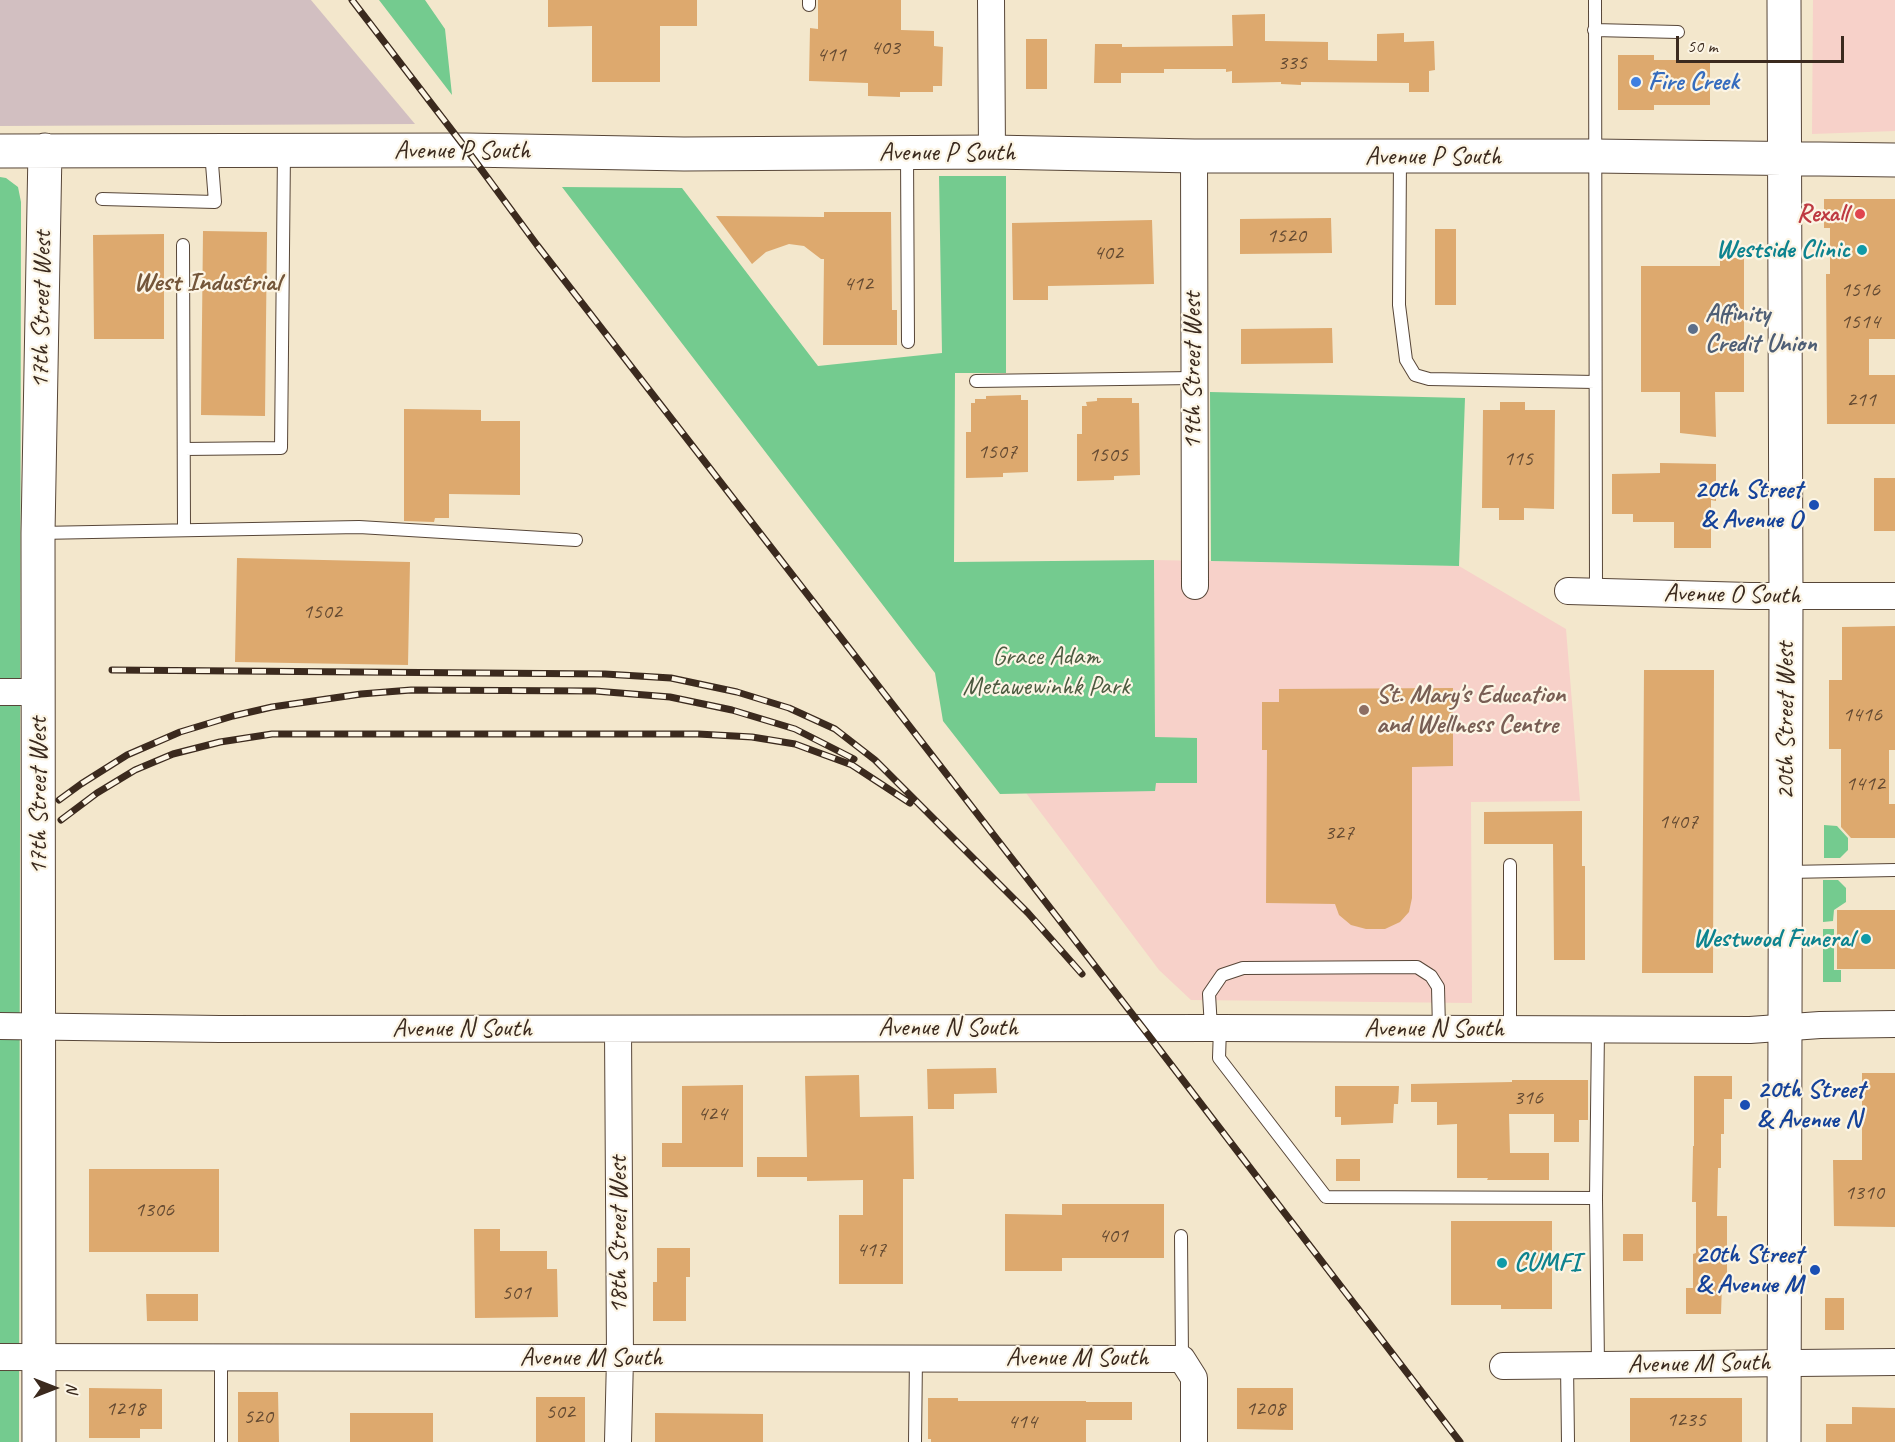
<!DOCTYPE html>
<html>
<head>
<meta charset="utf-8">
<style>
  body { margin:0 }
  #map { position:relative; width:1895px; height:1442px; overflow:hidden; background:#f3e7cc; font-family:Caveat,sans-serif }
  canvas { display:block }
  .north { position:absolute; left:24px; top:1358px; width:60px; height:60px; -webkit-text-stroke:4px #fcf5e5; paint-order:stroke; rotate:90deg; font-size:16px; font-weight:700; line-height:24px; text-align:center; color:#3b2a1e }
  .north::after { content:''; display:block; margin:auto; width:21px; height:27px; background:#3b2a1e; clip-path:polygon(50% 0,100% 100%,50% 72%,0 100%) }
  .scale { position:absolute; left:1676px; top:36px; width:168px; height:27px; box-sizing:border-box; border:3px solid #3b2a1e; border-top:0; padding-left:8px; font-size:18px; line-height:21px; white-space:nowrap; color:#3b2a1e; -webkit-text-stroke:4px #fcf5e5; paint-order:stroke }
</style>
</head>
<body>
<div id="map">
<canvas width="1895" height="1442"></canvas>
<div class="north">N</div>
<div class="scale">50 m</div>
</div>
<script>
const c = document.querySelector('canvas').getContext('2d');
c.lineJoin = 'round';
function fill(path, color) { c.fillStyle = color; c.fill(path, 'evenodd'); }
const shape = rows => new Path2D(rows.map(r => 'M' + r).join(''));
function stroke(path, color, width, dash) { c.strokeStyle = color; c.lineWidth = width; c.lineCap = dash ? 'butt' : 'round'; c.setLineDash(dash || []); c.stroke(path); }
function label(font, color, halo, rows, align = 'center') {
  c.font = font + ' Caveat,sans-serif'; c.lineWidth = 4.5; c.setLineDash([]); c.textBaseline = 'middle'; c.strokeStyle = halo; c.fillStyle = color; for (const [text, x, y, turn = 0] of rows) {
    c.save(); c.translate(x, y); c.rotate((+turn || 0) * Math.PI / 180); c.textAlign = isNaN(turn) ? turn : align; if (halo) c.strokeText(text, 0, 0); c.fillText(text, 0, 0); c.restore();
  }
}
fill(shape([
  [1813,0,1895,0,1895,131,1812,134],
  [1154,560,1459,566,1566,629,1580,801,1471,802,1472,1003,1191,1000,1159,970,1026,793,1155,790]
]), '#f7d1c9');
fill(shape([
  [0,0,311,0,415,124,0,126]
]), '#d2bfc1');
fill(shape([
  [379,0,425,0,445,29,452,95],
  [939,176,1006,176,1006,373,955,373,954,562,1154,560,1155,737,1197,738,1197,783,1156,783,1155,791,1000,794,943,721,935,673,562,187,682,188,818,366,942,353],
  [0,177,6,178,18,187,21,202,19,1442,0,1442],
  [1210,392,1465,398,1459,566,1211,561],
  [1824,825,1837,826,1848,838,1848,850,1840,858,1824,858],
  [1823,880,1838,880,1846,888,1846,902,1834,910,1833,921,1823,922],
  [1823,929,1834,929,1834,970,1841,970,1841,982,1823,982]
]), '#74cb8f');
fill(shape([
  [548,0,697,0,697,26,660,26,660,82,592,82,592,26,548,27],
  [818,0,901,0,901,30,934,31,934,46,943,47,942,86,933,86,933,92,900,92,900,97,868,96,868,83,809,81,810,28,818,29],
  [1265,14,1265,41,1328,42,1328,60,1377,61,1377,34,1404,33,1404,42,1434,41,1435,70,1429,71,1429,92,1409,92,1409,83,1301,82,1301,85,1281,84,1281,82,1232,83,1232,71,1226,72,1226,69,1164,69,1164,73,1121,73,1121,83,1094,83,1095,44,1122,44,1122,47,1233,46,1232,15],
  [1026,39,1047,39,1047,89,1026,89],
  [1618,55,1654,55,1654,60,1710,60,1710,105,1654,105,1654,110,1618,110],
  [1824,199,1895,199,1895,339,1869,339,1869,375,1895,375,1895,424,1827,424,1826,274,1830,274,1830,228,1824,228],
  [824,212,891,212,892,310,897,310,897,345,823,345,824,259,821,259,804,246,789,244,766,252,752,264,716,216,824,217],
  [1331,218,1332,253,1240,254,1240,219],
  [1152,220,1154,284,1048,286,1048,300,1013,300,1012,223],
  [1435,229,1456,229,1456,305,1435,305],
  [203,231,267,232,265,416,201,415],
  [164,234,164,339,94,339,93,235],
  [1720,258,1744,258,1744,392,1715,392,1716,437,1680,433,1680,392,1641,392,1641,266,1720,266],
  [1332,328,1333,363,1241,364,1241,329],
  [1021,395,1021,400,1028,400,1028,472,1003,473,1003,477,966,478,966,432,971,432,971,403,975,403,975,399,986,399,986,396],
  [1097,398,1132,398,1132,403,1139,403,1140,475,1114,476,1114,480,1077,481,1077,434,1082,434,1082,406,1087,406,1086,402,1097,401],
  [1500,402,1525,402,1525,410,1555,410,1554,509,1524,508,1524,520,1499,520,1499,508,1482,508,1483,410,1500,410],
  [404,409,481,410,481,421,520,421,520,495,449,494,449,518,435,518,434,522,404,521],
  [1660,463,1716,464,1716,501,1711,500,1711,548,1674,548,1674,522,1633,522,1633,514,1612,514,1612,474,1660,473],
  [1874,478,1895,478,1895,531,1874,531],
  [237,558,410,562,408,665,235,662],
  [1895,626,1895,750,1889,750,1889,804,1895,804,1895,838,1851,838,1841,827,1841,749,1829,749,1829,680,1842,680,1842,627],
  [1644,670,1714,670,1713,973,1642,973],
  [1453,688,1453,766,1412,767,1412,898,1409,912,1400,922,1385,929,1366,929,1351,925,1339,915,1335,904,1266,903,1267,750,1262,750,1262,702,1279,702,1279,689],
  [1582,811,1582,866,1585,866,1585,960,1554,960,1553,844,1484,844,1484,812],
  [1837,910,1895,910,1895,969,1837,969],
  [996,1068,997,1093,954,1094,954,1109,928,1109,927,1069],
  [1862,1073,1895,1073,1895,1227,1834,1226,1833,1160,1862,1160],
  [859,1075,860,1117,913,1116,914,1179,903,1179,903,1284,839,1284,839,1215,863,1215,863,1180,807,1181,807,1177,757,1177,757,1157,807,1157,805,1076],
  [1694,1076,1732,1076,1732,1099,1724,1099,1724,1134,1721,1134,1721,1168,1718,1168,1717,1216,1727,1216,1727,1284,1722,1284,1721,1314,1686,1314,1686,1288,1693,1288,1693,1254,1696,1253,1696,1202,1692,1202,1693,1146,1694,1146],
  [1512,1080,1588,1080,1588,1120,1579,1120,1579,1142,1554,1142,1554,1114,1509,1114,1510,1153,1549,1153,1549,1180,1487,1180,1488,1178,1457,1178,1457,1124,1437,1125,1437,1102,1411,1102,1411,1084,1512,1082],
  [743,1085,743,1167,662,1167,662,1143,682,1143,682,1086],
  [1335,1086,1399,1086,1398,1104,1394,1104,1393,1123,1341,1125,1341,1117,1335,1117],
  [1336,1159,1360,1159,1360,1181,1336,1181],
  [89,1169,219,1169,219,1252,89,1252],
  [1062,1204,1164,1204,1164,1258,1062,1258,1062,1271,1005,1271,1005,1214,1062,1215],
  [1451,1221,1552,1221,1552,1309,1501,1309,1501,1305,1451,1305],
  [474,1229,500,1229,500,1251,547,1251,547,1269,557,1269,558,1317,475,1318],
  [1623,1234,1643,1234,1643,1261,1623,1261],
  [657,1248,690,1248,690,1277,686,1277,686,1321,653,1321,653,1282,657,1282],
  [146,1294,198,1294,198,1321,147,1321],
  [1825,1298,1844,1298,1844,1330,1825,1330],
  [89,1388,162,1389,162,1429,140,1429,140,1438,89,1438],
  [1237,1388,1293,1388,1293,1430,1237,1429],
  [238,1392,278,1392,279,1442,238,1442],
  [536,1397,585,1397,585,1442,536,1442],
  [928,1398,958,1398,958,1401,1086,1401,1086,1402,1132,1402,1132,1420,1086,1420,1086,1442,931,1442,931,1439,928,1439],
  [1630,1398,1742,1398,1742,1442,1630,1442],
  [1852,1407,1895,1408,1895,1442,1826,1442,1826,1424,1852,1424],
  [350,1413,433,1413,433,1442,350,1442],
  [655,1413,763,1414,763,1442,655,1442]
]), '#dda96e');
const lane = shape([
  [1595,0,1596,593],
  [809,5,809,0],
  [1594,30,1678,32],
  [907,154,908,342],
  [1400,158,1399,305,1406,360,1415,375,1429,379,1595,382],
  [102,199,215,202,211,151],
  [183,245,184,529],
  [976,381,1193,378],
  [184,449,281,448,284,151],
  [39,533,359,527,576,540],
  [1787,872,1895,870],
  [1211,1028,1209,994,1222,975,1243,968,1417,967,1431,976,1438,987,1439,1029],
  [1220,1028,1219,1058,1326,1197,1596,1198],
  [1510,1029,1510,865],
  [1598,1029,1596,1198,1598,1365],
  [1181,1236,1182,1359],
  [221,1357,221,1442],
  [1567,1365,1568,1442],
  [915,1442,916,1357]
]);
const street = shape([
  [991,0,992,152],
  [1194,156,1195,586],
  [1568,591,1750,596,1895,596],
  [0,692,39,692],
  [0,1026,220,1029,1220,1028,1750,1030,1820,1025,1895,1024],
  [618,1029,620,1358,618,1442],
  [0,1357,1182,1359,1194,1378,1194,1442],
  [1503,1366,1895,1362]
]);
const secondary = shape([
  [1784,0,1786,596,1784,1442],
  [0,151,467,150,684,154,992,152,1194,156,1594,156,1895,160],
  [39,1442,38,533,45,150]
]);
stroke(lane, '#574638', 14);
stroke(street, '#574638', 28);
stroke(secondary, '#574638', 35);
stroke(lane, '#fff', 12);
stroke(street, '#fff', 26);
stroke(secondary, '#fff', 33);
const rail = shape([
  [352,0,467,150,537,245,1143,1028,1460,1442],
  [112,670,605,674,671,678,737,692,789,708,835,729,875,760,1028,913,1082,974],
  [59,800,81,784,127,755,180,732,233,716,272,707,361,694,411,690,595,691,670,697,732,710,795,729,854,759],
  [61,820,97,793,135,770,173,754,220,742,272,734,698,734,752,737,795,744,852,765,910,803]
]);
stroke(rail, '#3b2a1e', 7);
stroke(rail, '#fcf5e5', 4.5, [14]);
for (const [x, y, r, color] of [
  [1636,82,6,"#3f7fe0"],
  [1860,214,6,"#e0444e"],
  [1862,250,6,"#0f9aa8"],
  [1693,329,6,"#5c6f8a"],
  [1814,505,6,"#1a4fb4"],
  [1364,710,6,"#8d6e63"],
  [1866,939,6,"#0f9aa8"],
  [1745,1105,6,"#1a4fb4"],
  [1502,1263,6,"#0f9aa8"],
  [1815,1270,6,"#1a4fb4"]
]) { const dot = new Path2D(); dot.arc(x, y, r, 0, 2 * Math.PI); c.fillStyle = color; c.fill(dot); stroke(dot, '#fcf5e5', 2); }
label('22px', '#644a32', null, [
  ["403",885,48],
  ["411",831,55],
  ["335",1292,63],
  ["1520",1286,236],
  ["402",1108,253],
  ["412",858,284],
  ["1516",1860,290],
  ["1514",1860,322],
  ["211",1861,400],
  ["1507",997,452],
  ["1505",1108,455],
  ["115",1518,459],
  ["1502",322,612],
  ["1416",1862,715],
  ["1412",1865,784],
  ["1407",1678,822],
  ["327",1339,833],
  ["316",1528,1098],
  ["424",712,1114],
  ["1310",1864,1193],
  ["1306",154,1210],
  ["401",1113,1236],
  ["417",871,1250],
  ["501",516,1293],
  ["1218",125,1409],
  ["1208",1265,1409],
  ["502",560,1412],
  ["520",258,1417],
  ["1235",1686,1420],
  ["414",1022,1422]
]);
label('bold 26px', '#366cbe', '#fcf5e5', [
  ["Fire Creek",1648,82]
], 'left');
label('26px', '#3b2a1e', '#fcf5e5', [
  ["Avenue P South",462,151],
  ["Avenue P South",947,153],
  ["Avenue P South",1433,157],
  ["17th Street West",42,310,-89],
  ["19th Street West",1193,371,-90],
  ["Avenue O South",1732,595,1],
  ["20th Street West",1786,721,-90],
  ["17th Street West",39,796,-90],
  ["Avenue N South",948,1028],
  ["Avenue N South",462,1029],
  ["Avenue N South",1434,1029],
  ["18th Street West",619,1235,-90],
  ["Avenue M South",591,1358],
  ["Avenue M South",1077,1358],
  ["Avenue M South",1699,1364,-1]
]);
label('bold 26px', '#be3a42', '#fcf5e5', [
  ["Rexall",1848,214]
], 'right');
label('bold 26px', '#0d838f', '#fcf5e5', [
  ["Westside Clinic",1850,250],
  ["Westwood Funeral",1854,939],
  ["CUMFI",1514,1263,"left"]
], 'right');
label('bold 26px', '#4e5e75', '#fcf5e5', [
  ["Affinity",1705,314],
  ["Credit Union",1705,344]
], 'left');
label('bold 26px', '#164399', '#fcf5e5', [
  ["20th Street",1802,490],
  ["& Avenue O",1802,520],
  ["20th Street",1757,1090,"left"],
  ["& Avenue N",1757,1120,"left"],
  ["20th Street",1803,1255],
  ["& Avenue M",1803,1285]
], 'right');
label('26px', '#4c5a40', '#fcf5e5', [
  ["Grace Adam",1046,657],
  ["Metawewinhk Park",1046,687]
]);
label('bold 26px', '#785e54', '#fcf5e5', [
  ["St. Mary's Education",1376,695],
  ["and Wellness Centre",1376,725]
], 'left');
label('bold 27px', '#74563a', '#fcf5e5', [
  ["West Industrial",207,283]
]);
</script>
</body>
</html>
